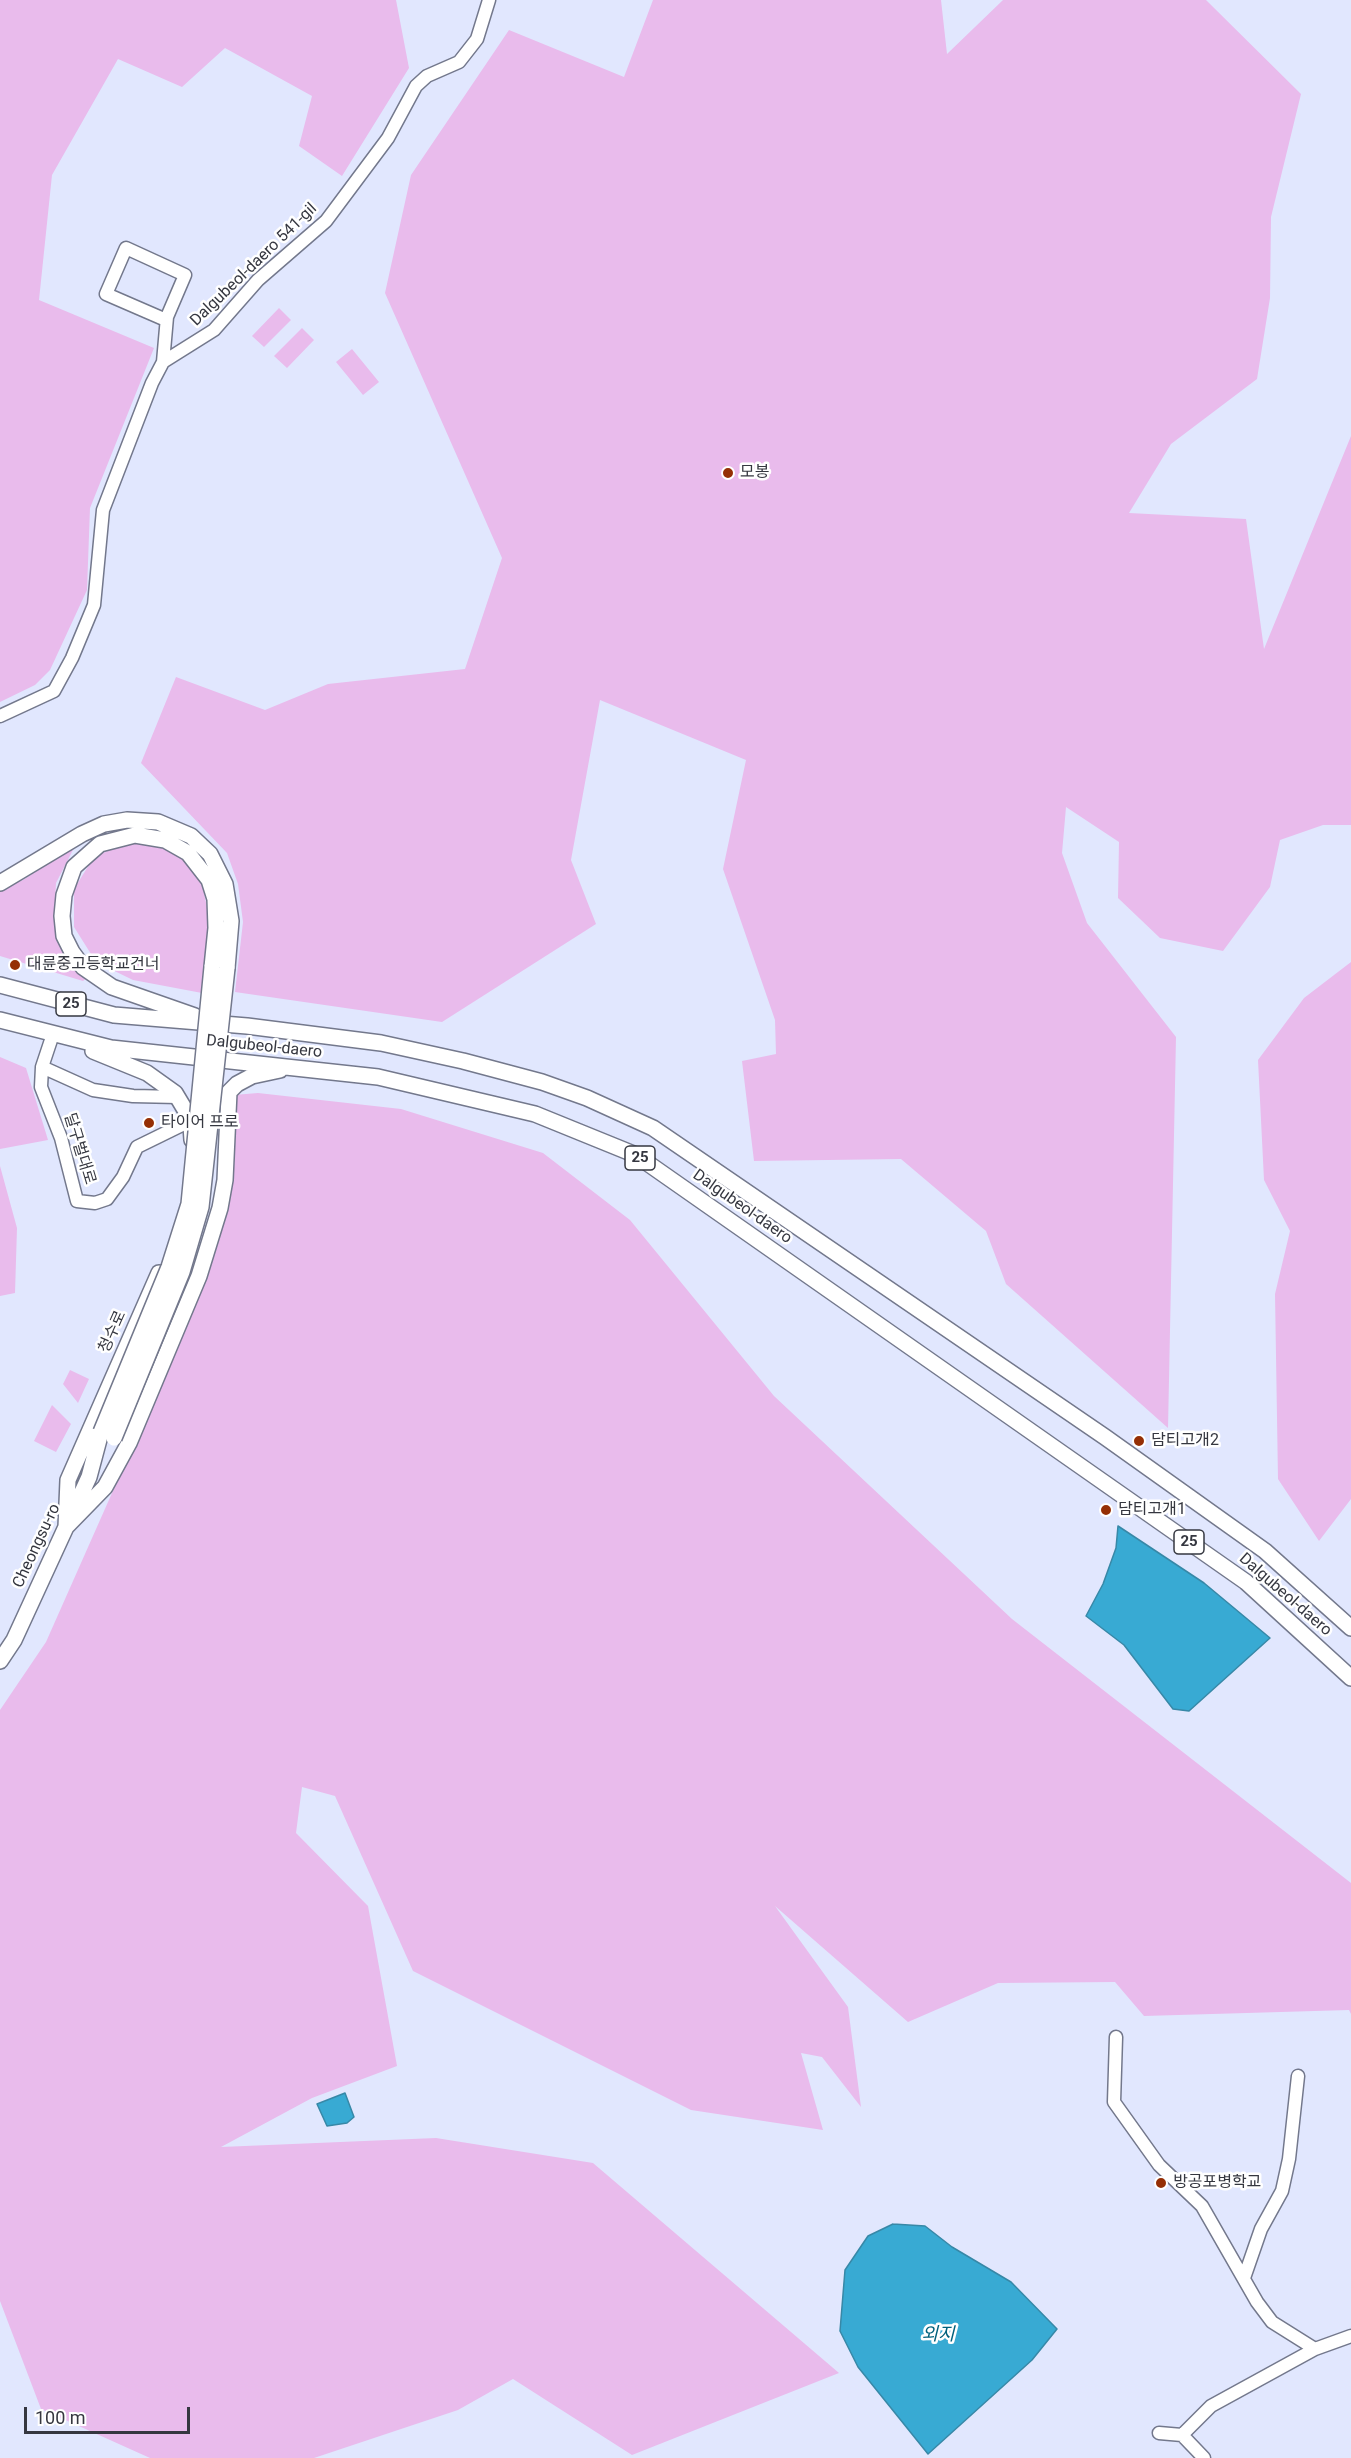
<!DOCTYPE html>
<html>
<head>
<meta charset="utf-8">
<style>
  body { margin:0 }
  #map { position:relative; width:1351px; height:2458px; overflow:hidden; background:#e1e7fe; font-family:Roboto,sans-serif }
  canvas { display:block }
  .scale { position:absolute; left:24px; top:2407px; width:166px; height:27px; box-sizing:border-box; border:3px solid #353740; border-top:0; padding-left:8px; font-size:18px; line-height:21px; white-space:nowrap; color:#353740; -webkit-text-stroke:4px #fff; paint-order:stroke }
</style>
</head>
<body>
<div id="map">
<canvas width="1351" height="2458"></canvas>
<div class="scale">100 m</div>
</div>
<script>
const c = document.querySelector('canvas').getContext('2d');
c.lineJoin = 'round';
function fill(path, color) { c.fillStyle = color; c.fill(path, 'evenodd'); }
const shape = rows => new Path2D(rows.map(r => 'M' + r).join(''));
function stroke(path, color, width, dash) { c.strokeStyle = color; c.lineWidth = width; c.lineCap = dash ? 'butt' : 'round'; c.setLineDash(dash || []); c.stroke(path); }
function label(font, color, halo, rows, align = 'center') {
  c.font = font + ' Roboto,"Noto Sans KR",sans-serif'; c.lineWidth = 5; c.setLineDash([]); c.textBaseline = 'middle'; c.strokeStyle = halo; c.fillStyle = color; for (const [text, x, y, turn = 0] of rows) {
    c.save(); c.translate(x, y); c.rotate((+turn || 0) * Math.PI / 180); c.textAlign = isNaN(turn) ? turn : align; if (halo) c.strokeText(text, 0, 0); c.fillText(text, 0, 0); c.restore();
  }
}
fill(shape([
  [0,0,396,0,409,68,342,176,299,146,312,96,225,48,182,87,118,59,52,175,39,300,154,348,90,508,87,590,50,670,35,685,0,702],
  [653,0,941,0,947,54,1003,0,1206,0,1301,94,1271,217,1270,298,1257,379,1171,444,1129,513,1246,519,1264,649,1351,436,1351,825,1323,825,1280,840,1270,887,1223,951,1160,938,1118,898,1119,842,1066,807,1062,853,1087,923,1176,1037,1168,1428,1006,1284,986,1231,901,1159,754,1161,742,1061,776,1054,775,1020,723,869,746,760,600,700,571,860,596,924,442,1022,235,992,243,922,238,884,227,853,141,763,176,677,265,710,328,684,465,669,502,558,385,293,411,175,509,30,624,77],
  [279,308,291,320,264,347,252,336],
  [302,328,314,340,287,368,274,356],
  [352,349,379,382,363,395,336,362],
  [128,842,164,845,186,860,202,884,210,921,202,993,133,980,96,962,74,927,74,889,94,857],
  [75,846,56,883,54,921,64,956,87,978,83,981,0,956,0,890,23,880],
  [1351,962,1351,1499,1319,1541,1278,1479,1275,1294,1290,1231,1264,1180,1258,1060,1304,998],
  [0,1057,26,1068,48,1140,0,1149],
  [258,1093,401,1109,543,1153,630,1220,774,1396,1012,1619,1351,1883,1351,2014,1349,2010,1144,2016,1115,1982,998,1983,908,2022,775,1906,848,2007,861,2107,822,2057,801,2053,823,2130,691,2110,413,1971,335,1796,302,1787,296,1833,368,1906,397,2066,312,2098,221,2147,436,2138,593,2163,839,2373,632,2455,513,2379,458,2410,314,2458,150,2458,41,2409,0,2301,0,1710,46,1642,174,1353,214,1255,230,1191,234,1095],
  [0,1166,17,1228,15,1293,0,1296],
  [70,1370,89,1379,78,1403,63,1384],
  [52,1405,71,1424,56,1452,34,1441]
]), '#e9bbec');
const water = shape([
  [1118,1526,1204,1583,1270,1638,1189,1711,1173,1709,1124,1645,1086,1616,1103,1584,1116,1548,1118,1526],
  [345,2093,354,2117,347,2123,327,2126,317,2104,345,2093],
  [893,2224,925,2226,952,2247,1011,2282,1057,2329,1032,2360,928,2454,858,2367,840,2331,845,2270,868,2236,893,2224]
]);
fill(water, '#38aad3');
stroke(water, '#3788a7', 1.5);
const minor = shape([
  [163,362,167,317,185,275,126,248,106,294,166,320],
  [0,716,54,691,72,658,94,605,103,510,152,383,163,362,214,330,258,280,326,221,388,138,416,86,427,76,459,62,477,39,489,0],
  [53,1034,42,1067,41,1087,61,1138,77,1201,95,1203,107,1199,123,1177,137,1147,190,1121],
  [42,1067,93,1090,133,1096,178,1097],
  [1116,2037,1114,2102,1159,2165,1202,2206,1257,2302,1272,2322,1315,2349],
  [1244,2278,1261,2229,1282,2191,1289,2159,1298,2076],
  [1159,2433,1182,2435,1211,2406,1315,2349,1351,2336],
  [1182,2435,1204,2458]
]);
const major = shape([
  [0,883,82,834,104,824,127,820,158,822,191,836,210,854,225,884,231,921,227,968],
  [0,985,114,1015,247,1026,381,1043,463,1061,542,1082,587,1098,653,1128,1105,1437,1265,1551,1351,1628],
  [195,1016,112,987,83,967,72,952,64,936,62,916,64,895,74,867,100,844,135,835,165,840,188,853,209,880,215,899,216,928,212,967],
  [0,1020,111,1048,378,1077,535,1114,636,1155,1246,1582,1351,1678],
  [93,1051,147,1073,175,1093,187,1113,191,1126,192,1140],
  [66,1527,68,1480,159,1273],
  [66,1527,105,1487,129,1443,199,1276,220,1208,225,1180,229,1092,237,1084,252,1076,280,1070],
  [0,1661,14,1640,89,1477,101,1432]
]);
stroke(minor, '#73788c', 15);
stroke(major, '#73788c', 18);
stroke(minor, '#fff', 12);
stroke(major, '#fff', 15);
const majorBridge = shape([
  [101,1432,169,1267,189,1204,212,967],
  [114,1438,182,1272,201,1207,227,968]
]);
stroke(majorBridge, '#73788c', 18, []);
stroke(majorBridge, '#fff', 15);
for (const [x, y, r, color] of [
  [728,473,6,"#952f05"],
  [15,965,6,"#952f05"],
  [149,1123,6,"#952f05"],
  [1139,1441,6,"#952f05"],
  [1106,1510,6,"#952f05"],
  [1161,2183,6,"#952f05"]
]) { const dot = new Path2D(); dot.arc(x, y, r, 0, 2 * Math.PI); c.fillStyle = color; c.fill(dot); stroke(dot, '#fff', 2); }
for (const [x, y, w] of [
  [71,1004,30],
  [640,1158,30],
  [1189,1542,30]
]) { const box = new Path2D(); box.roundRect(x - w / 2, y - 12, w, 24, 4.5); c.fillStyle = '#fff'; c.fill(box); stroke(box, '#353740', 1.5); }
label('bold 15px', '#353740', null, [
  ["25",71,1004],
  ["25",640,1158],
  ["25",1189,1542]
]);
label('16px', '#353740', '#fff', [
  ["Dalgubeol-daero 541-gil",254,265,-44],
  ["Dalgubeol-daero",264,1047,6],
  ["달구벌대로",79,1149,73],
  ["Dalgubeol-daero",742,1207,35],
  ["청수로",113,1332,-66],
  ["Cheongsu-ro",37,1546,-65],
  ["Dalgubeol-daero",1285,1595,41]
]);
label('16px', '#353740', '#fff', [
  ["모봉",740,473],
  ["대륜중고등학교건너",27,965],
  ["타이어 프로",161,1123],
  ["담티고개2",1151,1441],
  ["담티고개1",1118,1510],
  ["방공포병학교",1173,2183]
], 'left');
label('italic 18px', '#01607c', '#fff', [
  ["외지",938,2335]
]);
</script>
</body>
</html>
